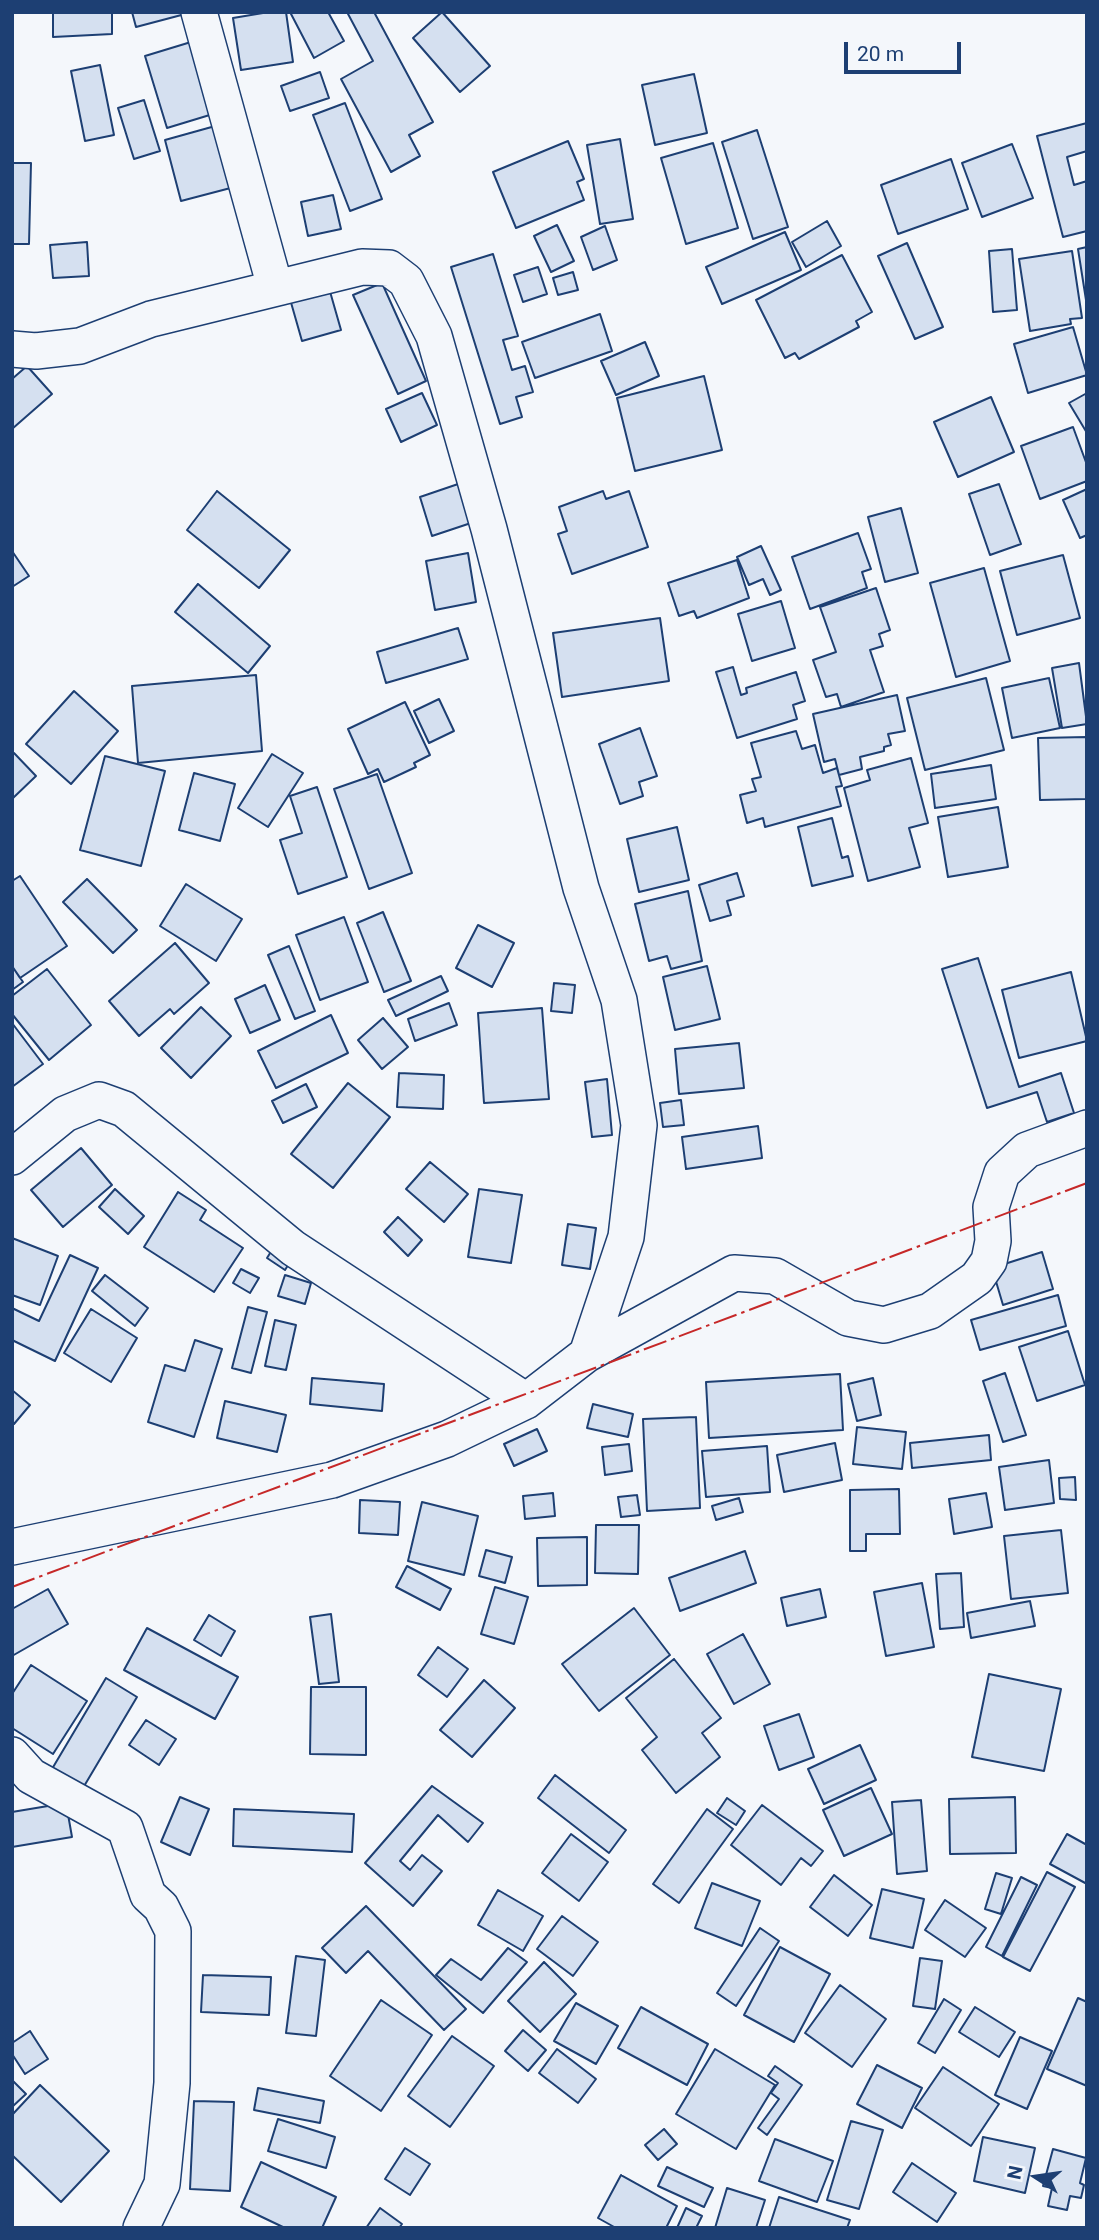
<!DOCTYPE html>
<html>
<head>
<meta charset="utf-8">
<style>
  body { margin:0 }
  #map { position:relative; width:1099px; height:2240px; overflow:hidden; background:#f4f7fb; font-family:Roboto,sans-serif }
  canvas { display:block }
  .frame { position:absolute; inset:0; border:14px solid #1d3f73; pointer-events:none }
  .north { position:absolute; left:1001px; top:2142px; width:70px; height:70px; -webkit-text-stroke:5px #f4f7fb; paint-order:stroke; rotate:282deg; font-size:19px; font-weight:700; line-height:28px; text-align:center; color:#1d3f73 }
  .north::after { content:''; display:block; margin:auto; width:24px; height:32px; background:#1d3f73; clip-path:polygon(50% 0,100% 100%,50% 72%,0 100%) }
  .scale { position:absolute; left:844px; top:42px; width:117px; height:32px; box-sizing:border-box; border:4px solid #1d3f73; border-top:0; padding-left:9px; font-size:21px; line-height:24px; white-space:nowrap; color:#1d3f73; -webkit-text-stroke:5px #f4f7fb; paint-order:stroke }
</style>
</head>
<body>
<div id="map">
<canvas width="1099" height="2240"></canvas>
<div class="frame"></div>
<div class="north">N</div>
<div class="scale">20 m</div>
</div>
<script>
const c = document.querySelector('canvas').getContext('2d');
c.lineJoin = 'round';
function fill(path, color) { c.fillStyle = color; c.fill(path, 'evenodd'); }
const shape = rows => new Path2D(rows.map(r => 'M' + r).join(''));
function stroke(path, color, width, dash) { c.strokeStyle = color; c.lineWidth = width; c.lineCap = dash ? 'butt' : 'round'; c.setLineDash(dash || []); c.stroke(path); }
const building = shape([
  [53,12,112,12,112,34,53,37,53,12],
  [132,12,189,12,189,13,136,27,132,12],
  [269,12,286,12,293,62,241,70,233,18,269,12],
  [290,12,328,12,344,41,314,58,290,12],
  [347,12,374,12,433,122,409,135,420,156,391,172,341,79,373,61,347,12],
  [442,12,490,66,460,92,413,38,442,12],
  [191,42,213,114,167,128,145,56,191,42],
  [100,65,114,135,85,141,71,71,100,65],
  [320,72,329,98,290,111,281,86,320,72],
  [694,74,707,133,655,145,642,85,694,74],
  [144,100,160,151,134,159,118,108,144,100],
  [345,103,382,199,350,211,313,115,345,103],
  [226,123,242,185,181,201,165,140,226,123],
  [1087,123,1087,151,1067,157,1074,185,1087,181,1087,231,1063,237,1037,136,1087,123],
  [757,130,788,227,753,239,722,142,757,130],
  [620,139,633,219,600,224,587,145,620,139],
  [568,141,584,179,577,182,584,200,516,228,493,172,568,141],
  [713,143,738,228,686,244,661,158,713,143],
  [1012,144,1033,198,982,217,962,163,1012,144],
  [951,159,968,209,898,234,881,185,951,159],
  [12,163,31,163,29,244,12,244,12,163],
  [333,195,341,229,308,236,301,202,333,195],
  [827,221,841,246,806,267,792,242,827,221],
  [557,225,574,261,551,272,534,236,557,225],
  [605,226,617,260,593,270,581,237,605,226],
  [785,232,801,270,722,304,706,267,785,232],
  [87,242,89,276,53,278,50,245,87,242],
  [907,243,943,327,915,339,878,256,907,243],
  [1087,247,1087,300,1086,300,1078,249,1087,247],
  [1012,249,1017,310,993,312,989,251,1012,249],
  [1072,251,1082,318,1070,319,1071,324,1030,331,1019,259,1072,251],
  [493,254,518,336,503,340,512,370,525,366,533,392,516,397,522,417,500,424,451,267,493,254],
  [842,255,872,312,856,321,859,327,799,359,795,353,785,358,756,300,842,255],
  [538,267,547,294,523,302,514,275,538,267],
  [573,272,578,290,558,295,553,278,573,272],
  [327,281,341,330,302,341,288,292,327,281],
  [382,283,426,381,398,394,353,295,382,283],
  [600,314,612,351,535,378,522,342,600,314],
  [1073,327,1087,375,1028,393,1014,344,1073,327],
  [645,342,659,376,616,395,601,361,645,342],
  [27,366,52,394,12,429,12,379,27,366],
  [704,376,722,450,635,471,617,398,704,376],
  [422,393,437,425,401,442,386,409,422,393],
  [1087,393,1087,433,1069,403,1087,393],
  [991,397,1014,452,958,477,934,422,991,397],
  [1073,427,1087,465,1087,481,1040,499,1021,446,1073,427],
  [464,482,477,521,432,536,420,497,464,482],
  [999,484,1021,544,990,555,969,494,999,484],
  [1087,489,1087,535,1080,538,1063,500,1087,489],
  [217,491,290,550,259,588,187,530,217,491],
  [603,491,606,499,629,491,648,547,572,574,558,534,567,531,559,507,603,491],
  [901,508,918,573,885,582,868,517,901,508],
  [858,533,871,569,862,572,867,588,810,609,792,557,858,533],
  [761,546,781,590,770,595,763,579,749,585,737,557,761,546],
  [12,551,29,576,12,587,12,551],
  [468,553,476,602,435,610,426,561,468,553],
  [1063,555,1080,618,1017,635,1000,571,1063,555],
  [737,560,749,598,697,618,694,611,679,616,668,583,737,560],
  [984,568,1010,661,956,677,930,583,984,568],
  [198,584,270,646,248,673,175,612,198,584],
  [876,588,890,630,879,634,883,646,870,650,884,692,841,707,837,694,826,697,813,660,836,652,820,607,876,588],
  [781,601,795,648,752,661,738,614,781,601],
  [660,618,669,681,562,697,553,633,660,618],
  [458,628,468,659,386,683,377,652,458,628],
  [1079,663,1087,724,1062,728,1052,668,1079,663],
  [733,667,741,695,747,693,746,688,796,672,805,701,793,705,797,719,737,738,716,672,733,667],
  [256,675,262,751,138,763,132,686,256,675],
  [986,678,1004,750,925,770,907,698,986,678],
  [1049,678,1060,728,1012,738,1002,688,1049,678],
  [74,691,118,731,71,784,26,744,74,691],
  [897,695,905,731,888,734,891,745,884,747,884,751,860,757,862,769,839,775,835,759,824,762,813,714,897,695],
  [439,699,454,731,429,743,414,711,439,699],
  [405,702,430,755,414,763,416,767,384,782,378,769,368,774,348,729,405,702],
  [640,728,657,776,639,782,643,796,620,804,599,744,640,728],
  [796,731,802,749,815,745,823,773,837,768,842,786,836,787,841,806,765,827,763,818,747,823,740,795,756,791,752,779,761,777,751,743,796,731],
  [1087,737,1087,799,1040,800,1038,738,1087,737],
  [14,753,36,776,12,799,12,754,14,753],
  [272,754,303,773,268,827,238,808,272,754],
  [105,756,165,771,141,866,80,850,105,756],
  [911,758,928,823,909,828,920,867,868,881,844,788,870,780,867,770,911,758],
  [991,765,996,799,935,808,931,774,991,765],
  [194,773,235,784,220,841,179,830,194,773],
  [377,774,412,873,369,889,334,789,377,774],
  [317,787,347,877,298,894,280,840,302,833,290,796,317,787],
  [998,807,1008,867,948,877,938,817,998,807],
  [832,818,842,858,848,856,853,876,812,886,798,827,832,818],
  [677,827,689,880,639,892,627,839,677,827],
  [737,873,744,896,727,901,731,915,710,921,699,885,737,873],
  [20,876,67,946,20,978,12,966,12,881,20,876],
  [87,879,137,930,113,953,63,902,87,879],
  [186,884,242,919,216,961,160,926,186,884],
  [688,891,702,961,671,969,667,956,649,961,635,904,688,891],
  [383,912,411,981,384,992,357,923,383,912],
  [344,917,368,982,320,1000,296,935,344,917],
  [478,925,514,943,492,987,456,968,478,925],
  [175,943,209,983,174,1014,170,1009,139,1036,109,1001,175,943],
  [289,946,315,1011,295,1019,268,955,289,946],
  [978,958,1019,1087,1061,1073,1074,1113,1047,1122,1037,1092,987,1108,942,969,978,958],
  [12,966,23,982,12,990,12,966],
  [707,966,720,1019,675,1030,663,977,707,966],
  [47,969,91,1025,49,1060,12,1014,12,996,47,969],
  [1071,972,1087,1041,1019,1058,1002,990,1071,972],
  [441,976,448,991,396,1016,388,1000,441,976],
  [554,983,575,985,572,1013,551,1011,554,983],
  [265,985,280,1020,250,1033,235,999,265,985],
  [449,1003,457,1025,415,1041,408,1019,449,1003],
  [201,1007,231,1036,191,1078,161,1048,201,1007],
  [542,1008,549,1099,484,1103,478,1013,542,1008],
  [331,1015,348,1053,276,1088,258,1051,331,1015],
  [383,1018,408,1047,382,1069,358,1040,383,1018],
  [12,1023,43,1064,12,1087,12,1023],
  [739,1043,744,1088,679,1094,675,1049,739,1043],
  [399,1073,444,1075,443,1109,397,1107,399,1073],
  [607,1079,612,1135,592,1137,585,1082,607,1079],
  [348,1083,390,1117,333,1188,291,1154,348,1083],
  [306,1084,317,1107,283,1123,272,1101,306,1084],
  [681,1100,684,1125,663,1127,660,1103,681,1100],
  [758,1126,762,1158,686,1169,682,1137,758,1126],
  [81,1148,112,1185,63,1227,31,1190,81,1148],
  [430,1162,468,1194,444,1222,406,1189,430,1162],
  [115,1189,144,1216,128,1234,99,1207,115,1189],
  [479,1189,522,1195,511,1263,468,1257,479,1189],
  [178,1192,206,1210,200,1220,243,1248,214,1292,144,1247,178,1192],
  [398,1217,422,1240,408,1256,384,1232,398,1217],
  [568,1224,596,1228,590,1269,562,1265,568,1224],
  [12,1238,58,1256,40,1305,12,1295,12,1238],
  [277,1242,295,1254,285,1270,267,1258,277,1242],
  [1042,1252,1053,1289,1003,1305,992,1268,1042,1252],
  [70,1255,98,1268,55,1361,12,1340,12,1308,39,1321,70,1255],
  [241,1269,259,1278,250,1293,233,1283,241,1269],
  [105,1275,148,1308,135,1326,92,1291,105,1275],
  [285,1275,311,1283,305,1304,278,1296,285,1275],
  [1058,1295,1066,1326,980,1350,971,1320,1058,1295],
  [248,1307,267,1312,251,1373,232,1368,248,1307],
  [91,1309,137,1338,111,1382,64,1353,91,1309],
  [275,1320,296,1325,286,1370,265,1366,275,1320],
  [1068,1331,1085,1385,1037,1401,1019,1347,1068,1331],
  [195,1340,222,1349,194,1437,148,1422,165,1365,185,1371,195,1340],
  [1005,1373,1026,1435,1003,1442,983,1381,1005,1373],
  [840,1374,843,1430,709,1438,706,1382,840,1374],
  [312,1378,384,1384,382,1411,310,1404,312,1378],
  [873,1378,881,1415,857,1421,848,1384,873,1378],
  [12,1390,30,1405,14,1424,12,1423,12,1390],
  [225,1401,286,1415,277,1452,217,1438,225,1401],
  [593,1404,633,1414,628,1437,587,1428,593,1404],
  [696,1417,700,1508,647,1511,643,1419,696,1417],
  [857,1427,906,1432,902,1469,853,1464,857,1427],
  [537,1429,547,1451,514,1466,504,1444,537,1429],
  [989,1435,991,1460,912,1468,910,1443,989,1435],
  [835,1443,842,1480,784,1492,777,1455,835,1443],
  [629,1444,632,1471,605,1475,602,1447,629,1444],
  [767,1446,770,1492,706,1497,702,1451,767,1446],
  [1049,1460,1054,1503,1005,1510,999,1467,1049,1460],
  [1075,1477,1076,1500,1060,1499,1059,1478,1075,1477],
  [899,1489,900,1534,866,1534,866,1551,850,1551,850,1490,899,1489],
  [553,1493,555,1516,525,1519,523,1496,553,1493],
  [986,1493,992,1527,954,1534,949,1499,986,1493],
  [637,1495,640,1515,621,1517,618,1497,637,1495],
  [739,1498,743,1512,716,1520,712,1506,739,1498],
  [360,1500,400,1502,398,1535,359,1533,360,1500],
  [422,1502,478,1516,464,1575,408,1561,422,1502],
  [596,1525,639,1525,638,1574,595,1573,596,1525],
  [1061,1530,1068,1593,1011,1599,1004,1536,1061,1530],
  [587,1537,587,1585,538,1586,537,1538,587,1537],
  [486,1550,512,1557,505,1583,479,1576,486,1550],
  [745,1551,756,1583,680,1611,669,1578,745,1551],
  [407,1566,451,1589,440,1610,396,1587,407,1566],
  [961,1573,964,1627,940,1629,936,1574,961,1573],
  [922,1583,934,1647,886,1656,874,1592,922,1583],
  [495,1587,528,1597,514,1644,481,1634,495,1587],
  [48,1589,68,1624,12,1656,12,1609,48,1589],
  [820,1589,826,1617,787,1626,781,1598,820,1589],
  [1030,1601,1035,1626,971,1638,967,1613,1030,1601],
  [634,1608,670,1655,599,1711,562,1664,634,1608],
  [331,1614,339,1682,319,1684,310,1617,331,1614],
  [209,1615,235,1631,221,1656,194,1640,209,1615],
  [147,1628,238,1677,215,1719,124,1670,147,1628],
  [743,1634,770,1684,734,1704,707,1654,743,1634],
  [438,1647,468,1669,447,1697,418,1675,438,1647],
  [674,1659,721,1718,702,1733,720,1757,676,1793,642,1750,657,1737,626,1698,674,1659],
  [31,1665,87,1701,53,1754,12,1728,12,1694,31,1665],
  [989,1674,1061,1689,1044,1771,972,1757,989,1674],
  [106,1678,137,1697,80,1793,49,1774,106,1678],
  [484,1680,515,1708,472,1757,440,1730,484,1680],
  [311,1687,366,1687,366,1755,310,1754,311,1687],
  [799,1714,814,1757,779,1770,764,1726,799,1714],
  [146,1720,176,1739,159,1765,129,1745,146,1720],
  [860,1745,876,1780,824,1804,808,1769,860,1745],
  [555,1775,626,1830,609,1853,538,1798,555,1775],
  [432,1786,483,1823,468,1842,438,1815,400,1861,410,1870,422,1855,442,1871,413,1906,365,1863,432,1786],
  [871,1788,892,1834,844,1856,823,1810,871,1788],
  [180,1797,209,1809,190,1855,161,1842,180,1797],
  [1015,1797,1016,1853,950,1854,949,1799,1015,1797],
  [727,1798,745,1811,736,1825,717,1813,727,1798],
  [921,1800,927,1871,897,1874,892,1802,921,1800],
  [66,1803,72,1837,12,1847,12,1812,66,1803],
  [762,1805,823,1851,811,1866,801,1858,781,1885,731,1845,762,1805],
  [234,1809,354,1814,352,1852,233,1846,234,1809],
  [707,1809,733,1829,679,1903,653,1884,707,1809],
  [571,1834,608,1862,579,1901,542,1873,571,1834],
  [1067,1834,1087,1845,1087,1884,1050,1864,1067,1834],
  [1047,1872,1075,1887,1030,1971,1003,1957,1047,1872],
  [996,1873,1012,1878,1001,1914,985,1909,996,1873],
  [834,1875,872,1905,848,1936,810,1907,834,1875],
  [1021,1877,1037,1885,1002,1956,986,1947,1021,1877],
  [712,1883,760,1901,742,1946,695,1928,712,1883],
  [882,1889,924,1899,913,1948,870,1938,882,1889],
  [498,1890,543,1916,523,1951,478,1925,498,1890],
  [945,1900,986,1928,965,1957,925,1930,945,1900],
  [366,1906,466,2009,444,2030,368,1951,346,1973,322,1948,366,1906],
  [562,1916,598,1942,573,1976,537,1949,562,1916],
  [760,1928,779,1941,736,2006,717,1993,760,1928],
  [780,1947,830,1974,794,2042,744,2015,780,1947],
  [508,1948,527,1962,483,2013,436,1975,451,1959,481,1980,508,1948],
  [296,1956,325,1960,316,2036,286,2033,296,1956],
  [920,1958,942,1961,935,2009,913,2006,920,1958],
  [544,1962,576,1994,540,2032,508,2001,544,1962],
  [203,1975,271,1977,269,2015,201,2012,203,1975],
  [840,1985,886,2019,852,2067,805,2033,840,1985],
  [1078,1998,1087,2002,1087,2086,1047,2069,1078,1998],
  [944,1999,961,2010,935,2053,918,2043,944,1999],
  [381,2000,432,2035,381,2111,330,2076,381,2000],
  [576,2003,618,2026,596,2064,554,2041,576,2003],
  [641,2007,708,2044,687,2085,618,2048,641,2007],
  [975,2007,1015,2032,999,2057,959,2032,975,2007],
  [523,2030,546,2050,528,2071,505,2051,523,2030],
  [30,2031,48,2059,25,2074,12,2054,12,2043,30,2031],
  [452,2036,494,2066,450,2127,408,2096,452,2036],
  [1020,2037,1052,2051,1027,2109,995,2095,1020,2037],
  [557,2049,596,2079,578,2103,539,2073,557,2049],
  [715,2049,775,2085,736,2149,676,2114,715,2049],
  [877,2065,922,2088,902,2128,857,2104,877,2065],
  [775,2066,802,2085,767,2135,758,2128,779,2099,771,2093,778,2083,768,2076,775,2066],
  [943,2067,999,2104,971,2146,915,2108,943,2067],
  [12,2080,26,2094,12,2107,12,2080],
  [40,2085,109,2151,61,2202,12,2155,12,2115,40,2085],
  [258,2088,324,2101,320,2123,254,2110,258,2088],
  [194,2101,234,2102,230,2191,190,2189,194,2101],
  [278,2119,335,2137,326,2168,268,2151,278,2119],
  [851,2121,883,2130,859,2209,827,2200,851,2121],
  [664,2129,677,2144,658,2160,645,2145,664,2129],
  [983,2137,1035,2148,1025,2193,974,2181,983,2137],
  [775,2139,833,2161,817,2202,759,2181,775,2139],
  [405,2148,430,2164,410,2195,385,2179,405,2148],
  [1053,2149,1086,2158,1080,2183,1084,2185,1081,2198,1070,2196,1067,2210,1048,2206,1052,2188,1043,2186,1053,2149],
  [261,2162,336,2197,322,2228,285,2228,241,2207,261,2162],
  [912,2163,956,2193,937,2222,893,2192,912,2163],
  [667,2167,713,2188,704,2207,658,2186,667,2167],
  [621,2175,677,2206,666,2228,616,2228,598,2218,621,2175],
  [727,2188,765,2200,756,2228,715,2228,727,2188],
  [779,2197,850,2220,847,2228,769,2228,779,2197],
  [380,2208,402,2224,399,2228,366,2228,380,2208],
  [686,2208,702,2216,696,2228,677,2228,686,2208]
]);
fill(building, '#d5e0f0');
stroke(building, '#1d3f73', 2);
const street = shape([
  [199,12,275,287],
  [12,349,36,351,80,346,151,319,362,267,389,268,406,281,434,336,489,529,581,888,619,1000,639,1125,626,1237,587,1354],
  [12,1157,65,1114,99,1100,124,1109,293,1248,526,1401],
  [12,1547,332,1480,447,1439,526,1401,587,1354,734,1273,775,1276,848,1318,884,1325,930,1311,977,1278,989,1261,993,1241,991,1207,1002,1173,1027,1150,1087,1128],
  [12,1755,31,1776,125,1828,148,1895,161,1907,173,1931,172,2083,162,2184,141,2228]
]);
stroke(street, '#1d3f73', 38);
stroke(street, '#f4f7fb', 35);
stroke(shape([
  [12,1587,1087,1183]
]), '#c62828', 2, [24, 5, 3.5, 5]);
</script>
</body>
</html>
